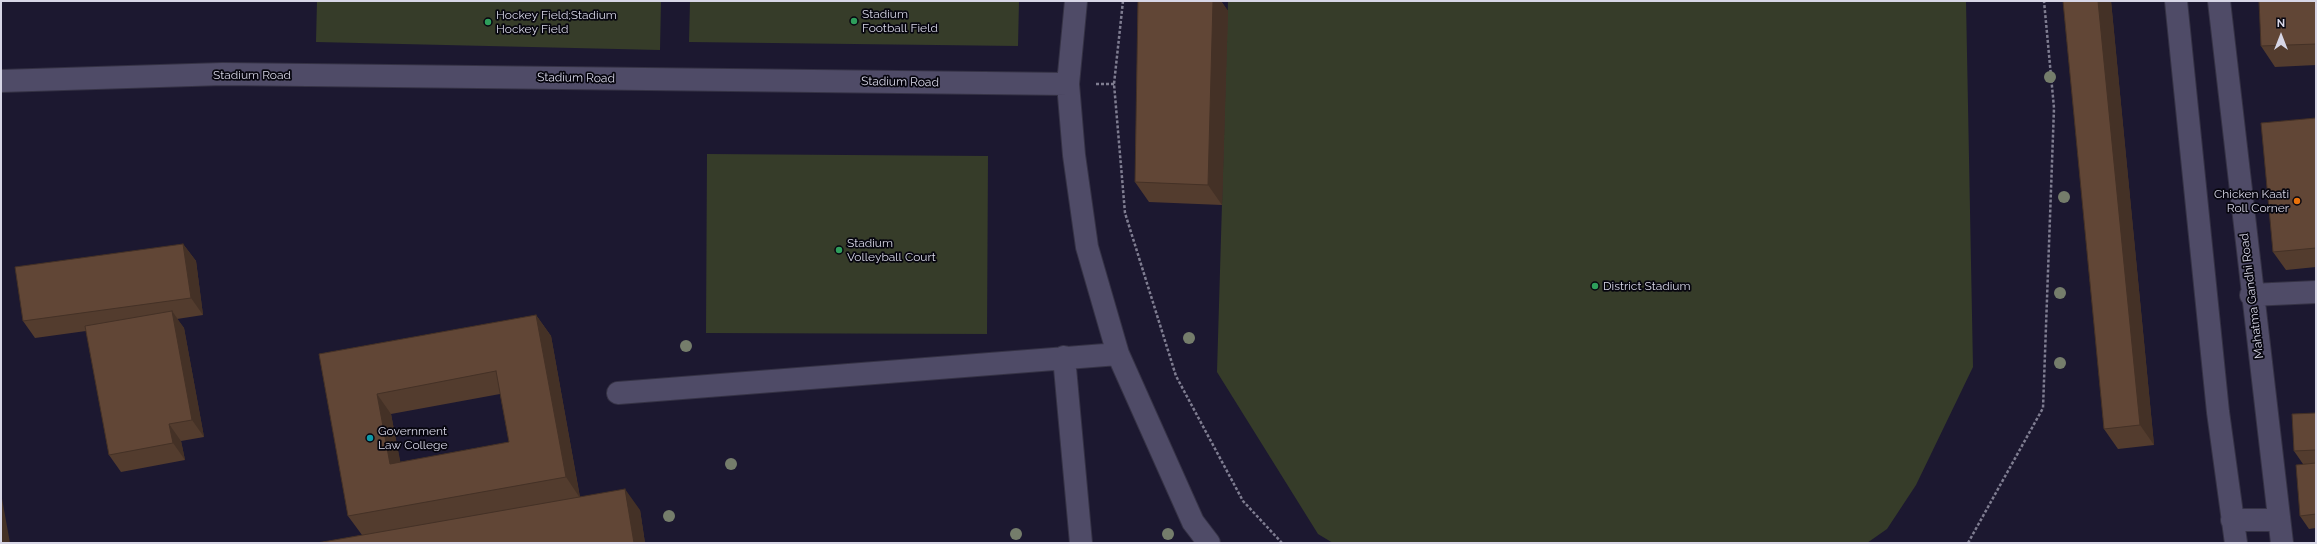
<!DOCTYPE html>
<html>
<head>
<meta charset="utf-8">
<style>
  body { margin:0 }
  #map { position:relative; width:2317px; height:544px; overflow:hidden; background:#1c1830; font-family:Raleway,sans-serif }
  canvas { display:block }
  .frame { position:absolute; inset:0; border:2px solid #d7d6e6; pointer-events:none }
  .north { position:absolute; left:2261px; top:16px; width:40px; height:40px; -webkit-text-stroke:3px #07060f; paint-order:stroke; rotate:0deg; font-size:11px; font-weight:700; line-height:16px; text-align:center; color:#d7d6e6 }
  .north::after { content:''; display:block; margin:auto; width:14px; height:18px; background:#d7d6e6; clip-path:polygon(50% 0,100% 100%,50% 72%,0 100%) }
</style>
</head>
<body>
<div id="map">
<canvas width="2317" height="544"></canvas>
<div class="frame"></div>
<div class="north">N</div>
</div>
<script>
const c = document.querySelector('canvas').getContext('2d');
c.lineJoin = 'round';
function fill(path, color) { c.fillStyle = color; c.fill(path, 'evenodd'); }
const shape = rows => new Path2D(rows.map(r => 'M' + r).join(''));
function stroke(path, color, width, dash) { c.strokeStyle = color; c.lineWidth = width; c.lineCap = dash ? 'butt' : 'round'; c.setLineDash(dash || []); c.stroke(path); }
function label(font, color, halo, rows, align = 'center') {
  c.font = font + ' Raleway,sans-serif'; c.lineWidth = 3.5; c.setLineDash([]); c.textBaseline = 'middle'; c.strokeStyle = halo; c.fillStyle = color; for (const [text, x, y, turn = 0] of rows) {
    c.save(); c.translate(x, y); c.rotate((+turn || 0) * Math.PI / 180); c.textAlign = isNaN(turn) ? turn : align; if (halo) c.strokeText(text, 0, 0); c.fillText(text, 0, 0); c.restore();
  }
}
fill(shape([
  [317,1,661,1,660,50,316,42],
  [690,1,1019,1,1018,46,689,42],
  [1228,1,1966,1,1973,367,1916,485,1887,529,1867,543,1333,543,1318,534,1217,372],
  [707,154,988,156,987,334,706,333]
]), '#363c29');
const minor = shape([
  [2176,1,2218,412,2236,543],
  [2219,1,2282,543],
  [1,81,223,74,1068,84,1076,1],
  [1068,84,1074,155,1087,247,1118,354,1193,522,1209,543],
  [2251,295,2316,292],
  [1064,357,1081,543],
  [618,393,1118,354],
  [2232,520,2279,520]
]);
stroke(minor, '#353245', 24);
stroke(shape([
  [1123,1,1114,84,1125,213,1176,376,1243,501,1282,543],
  [1096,84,1114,84],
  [1968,543,2043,408,2054,108,2044,1]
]), '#7f7d91', 2.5, [3, 2]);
stroke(minor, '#4f4b67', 22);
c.fillStyle = '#757d6b';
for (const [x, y] of [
  [2050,77],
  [2064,197],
  [2060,293],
  [1189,338],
  [686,346],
  [2060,363],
  [731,464],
  [669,516],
  [1016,534],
  [1168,534]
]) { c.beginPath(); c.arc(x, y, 6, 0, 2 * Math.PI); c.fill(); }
fill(shape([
  [1138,1,1221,1,1228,11,1222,205,1149,202,1135,182],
  [2063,1,2111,1,2154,445,2118,449,2104,429],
  [2316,1,2316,65,2275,67,2261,46],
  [2316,118,2316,267,2286,270,2273,252],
  [183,244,196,261,203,315,177,319,184,328,204,437,181,441,185,460,121,472,109,455,86,331,35,338,23,321],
  [536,315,551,336,580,497,640,510,645,543,317,543,362,535,348,516,319,354],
  [500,394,509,442,400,462,391,414],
  [2316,413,2316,528,2309,529,2300,516,2303,464,2294,451]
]), '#533c2e');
fill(shape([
  [1213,1,1221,1,1228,11,1222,205,1208,185],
  [2098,1,2111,1,2154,445,2140,425],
  [183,244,196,261,203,315,191,298],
  [172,311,184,328,204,437,192,420],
  [536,315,551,336,580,498,566,477],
  [377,394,391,414,405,485,390,464],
  [169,424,181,441,185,460,173,443],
  [625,489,640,510,645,543,634,543],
  [1,493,10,543,1,543]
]), '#443126');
const building = shape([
  [1138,1,1213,1,1208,185,1135,182,1138,1],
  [2063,1,2098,1,2140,425,2104,429,2063,1],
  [2259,1,2316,1,2316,44,2261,46,2259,1],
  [2316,118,2316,248,2273,252,2261,123,2316,118],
  [183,244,191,298,23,321,15,267,183,244],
  [172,311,192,420,169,424,173,443,109,455,85,326,172,311],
  [536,315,566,477,348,516,319,354,536,315],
  [496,371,509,442,390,464,377,394,496,371],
  [2316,413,2316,450,2294,451,2292,414,2316,413],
  [2316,463,2316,514,2300,516,2296,465,2316,463],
  [625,489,634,543,317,543,625,489]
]);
fill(building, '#614636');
stroke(building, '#443126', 1);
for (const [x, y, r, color] of [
  [854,21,4,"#2e9e5b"],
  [488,22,4,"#2e9e5b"],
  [2297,201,4,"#e8710a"],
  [839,250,4,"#2e9e5b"],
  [1595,286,4,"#2e9e5b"],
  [370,438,4,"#0f9aa8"]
]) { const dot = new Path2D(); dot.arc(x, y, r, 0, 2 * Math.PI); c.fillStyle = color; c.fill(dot); stroke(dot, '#07060f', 1.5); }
label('12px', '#d7d6e6', '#07060f', [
  ["Stadium",862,14],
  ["Football Field",862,28],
  ["Hockey Field;Stadium",496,15],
  ["Hockey Field",496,29],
  ["Chicken Kaati",2289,194,"right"],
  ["Roll Corner",2289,208,"right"],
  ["Stadium",847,243],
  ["Volleyball Court",847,257],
  ["District Stadium",1603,286],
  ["Government",378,431],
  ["Law College",378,445]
], 'left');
label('12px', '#d7d6e6', '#07060f', [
  ["Stadium Road",252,75],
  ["Stadium Road",576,78,1],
  ["Stadium Road",900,82,1],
  ["Mahatma Gandhi Road",2252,296,-97]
]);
</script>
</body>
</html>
